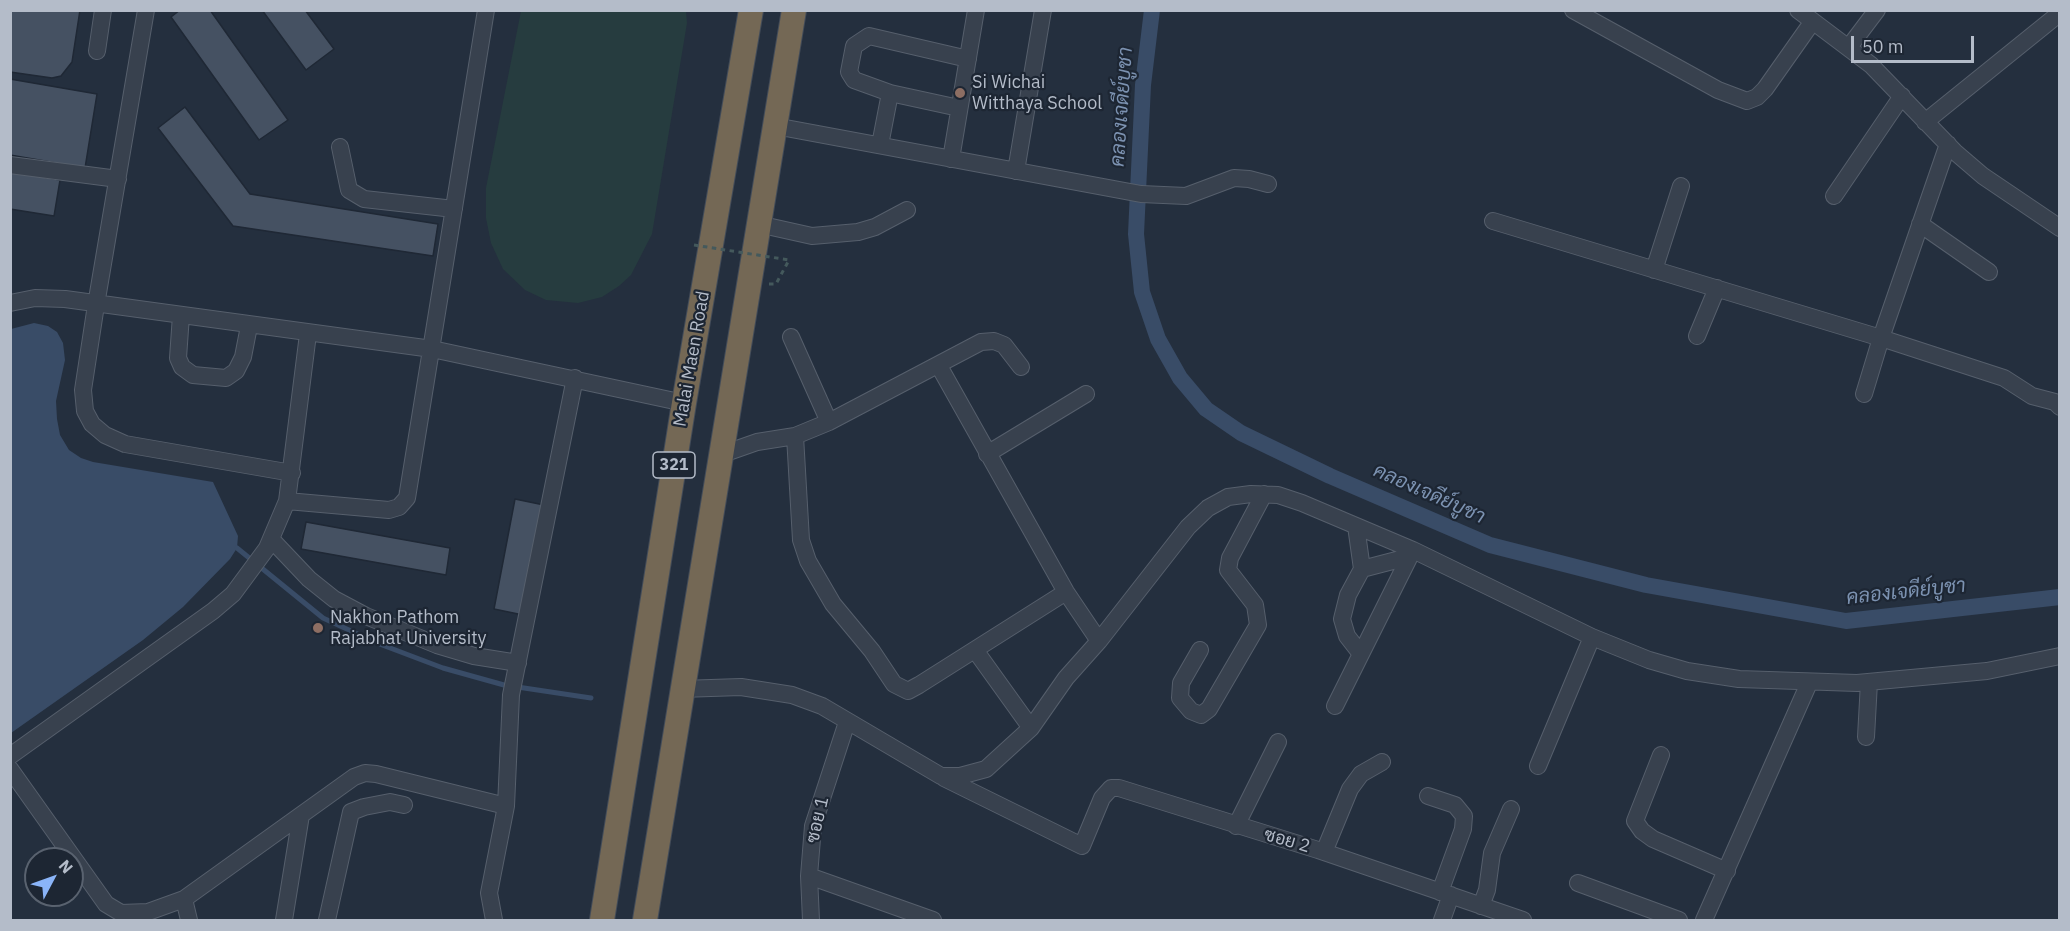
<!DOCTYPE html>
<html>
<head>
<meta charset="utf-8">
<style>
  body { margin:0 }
  #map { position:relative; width:2070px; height:931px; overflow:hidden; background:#242f3e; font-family:"IBM Plex Sans",sans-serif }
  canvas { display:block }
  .frame { position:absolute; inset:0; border:12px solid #b4bcc9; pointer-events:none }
  .north { position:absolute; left:24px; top:847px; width:60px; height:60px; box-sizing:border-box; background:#1d2633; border:2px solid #59626f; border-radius:50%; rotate:49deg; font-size:16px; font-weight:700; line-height:24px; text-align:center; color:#b4bcc9 }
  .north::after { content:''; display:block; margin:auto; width:21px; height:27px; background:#8ab4f8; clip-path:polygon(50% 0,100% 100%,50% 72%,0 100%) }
  .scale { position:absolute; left:1851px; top:36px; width:123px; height:27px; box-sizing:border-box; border:3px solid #b4bcc9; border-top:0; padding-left:8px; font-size:18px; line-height:21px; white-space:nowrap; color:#b4bcc9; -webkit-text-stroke:4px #1d2633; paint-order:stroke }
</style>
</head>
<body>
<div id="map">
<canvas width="2070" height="931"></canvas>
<div class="frame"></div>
<div class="north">N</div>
<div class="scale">50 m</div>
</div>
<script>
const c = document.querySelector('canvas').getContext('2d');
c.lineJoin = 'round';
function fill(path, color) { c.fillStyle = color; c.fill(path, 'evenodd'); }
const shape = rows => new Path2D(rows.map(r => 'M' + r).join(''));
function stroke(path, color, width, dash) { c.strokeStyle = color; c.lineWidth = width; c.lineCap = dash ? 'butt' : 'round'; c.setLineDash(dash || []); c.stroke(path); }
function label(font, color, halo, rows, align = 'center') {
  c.font = font + ' "IBM Plex Sans",Sarabun,sans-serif'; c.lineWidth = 4.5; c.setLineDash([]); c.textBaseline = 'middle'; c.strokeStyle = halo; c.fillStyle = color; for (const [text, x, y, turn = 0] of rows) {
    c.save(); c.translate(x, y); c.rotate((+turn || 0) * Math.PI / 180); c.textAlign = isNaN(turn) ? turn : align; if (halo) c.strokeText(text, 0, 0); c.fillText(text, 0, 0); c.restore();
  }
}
fill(shape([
  [521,11,686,11,687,23,652,234,631,275,619,286,602,297,578,303,546,300,525,290,503,269,491,243,486,218,486,188]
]), '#263c3f');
fill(shape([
  [34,323,48,326,57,332,63,343,65,360,56,401,57,419,60,435,69,450,81,458,93,462,213,482,238,536,237,548,230,559,183,607,143,640,11,733,11,329]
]), '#394c67');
stroke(shape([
  [237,548,323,618,377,643,443,668,504,685,591,698]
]), '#394c67', 5);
stroke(shape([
  [1152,10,1143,85,1136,234,1142,292,1158,339,1180,378,1206,409,1241,433,1330,476,1490,545,1646,585,1846,621,2060,597]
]), '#394c67', 16);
const building = shape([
  [10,10,80,10,72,62,61,76,52,78,10,72,10,10],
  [180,10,210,10,288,120,259,140,171,17,180,10],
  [262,10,305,10,334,49,306,70,262,10],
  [10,79,97,94,85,168,10,155,10,79],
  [185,107,250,194,438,224,433,256,233,226,158,128,185,107],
  [10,171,60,180,54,216,10,209,10,171],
  [515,499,544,505,523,615,494,609,515,499],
  [306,522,450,548,446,575,301,549,306,522]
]);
fill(building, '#455162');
stroke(building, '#1f2835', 1.5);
const minor = shape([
  [146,10,96,305,83,390,85,411,92,424,105,435,125,444,292,473],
  [1573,10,1718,90,1747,101,1757,97,1765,89,1813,21],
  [1798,10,1871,65,1955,152,1983,176,2060,228],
  [1849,47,1877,10],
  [97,51,103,10],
  [959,108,890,93,854,80,849,72,854,46,869,36,968,59],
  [1925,122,2060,13],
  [775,126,1141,194,1186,196,1234,178,1249,179,1268,184],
  [880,145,890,93],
  [340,147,349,190,364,199,454,209],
  [951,159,976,10],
  [10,165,118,179],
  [1016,171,1043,10],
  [1834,196,1902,96],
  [1493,221,1881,338,1948,144],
  [758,224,812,236,858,232,875,227,907,210],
  [1920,224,1989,272],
  [1654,270,1681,186],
  [10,303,35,298,65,299,432,349,684,403],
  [181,315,178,358,182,367,193,375,226,378,236,371,243,357,249,326],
  [1697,336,1717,288],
  [791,337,829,422],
  [939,366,1066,592,1099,641],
  [1864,394,1881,338,2004,378,2032,396,2055,402,2060,407],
  [795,436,801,540,808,561,833,604,872,651,894,684,908,691,919,685,1066,592],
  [987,454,1086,394],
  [720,455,757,442,795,436,829,422,981,342,994,341,1004,345,1021,367],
  [287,501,389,510,399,507,407,498,486,10],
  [1356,526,1362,569],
  [272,540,309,579,334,599,366,616,437,645,474,656,518,663],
  [975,650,1031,728],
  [1200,650,1181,683,1180,698,1191,711,1201,715,1209,709,1258,625,1255,605,1228,570,1230,558,1264,494],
  [1361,654,1347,636,1342,619,1348,595,1362,569,1408,557],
  [681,689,741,687,792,695,822,706,941,776,960,776,986,769,1031,728,1066,678,1099,641,1188,527,1208,508,1228,497,1251,494,1278,495,1302,503,1413,550,1592,637,1649,660,1687,671,1739,679,1857,683,1987,671,2060,656],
  [1335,706,1413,550],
  [1866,737,1869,682],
  [1661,755,1635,821,1642,831,1653,839,1727,871],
  [10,756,213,611,233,594,267,548,287,501,308,334],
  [1538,766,1592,637],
  [10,769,106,904,121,913,148,912,184,899,354,777,365,773,376,774,506,806],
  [944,778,1082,846,1102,798,1111,788,1119,788,1318,850,1523,920],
  [1428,796,1455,805,1464,816,1463,829,1440,892],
  [1236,826,1278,742],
  [1324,852,1350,789,1361,774,1382,762],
  [809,876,933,920],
  [1578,883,1679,920],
  [184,899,189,920],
  [1481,906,1487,890,1492,853,1511,809],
  [284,920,301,815],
  [327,920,351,812,364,807,390,802,404,805],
  [494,920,489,893,506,806,511,695,575,378],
  [811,920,809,876,813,826,847,722],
  [1442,920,1451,895],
  [1704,920,1809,683]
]);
const highway = shape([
  [602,920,684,403,751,10],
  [645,920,794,10]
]);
stroke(minor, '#565f6c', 18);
stroke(highway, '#434c59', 26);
stroke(shape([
  [769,284,776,284,789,260]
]), '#44595c', 3, [4.5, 4.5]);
stroke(minor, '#38414e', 16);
stroke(highway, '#746855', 24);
stroke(shape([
  [694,245,789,260]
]), '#44595c', 3, [4.5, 4.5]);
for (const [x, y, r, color] of [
  [960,93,6,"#8d6e63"],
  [318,628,6,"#8d6e63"]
]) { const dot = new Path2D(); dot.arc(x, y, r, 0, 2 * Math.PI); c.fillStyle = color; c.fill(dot); stroke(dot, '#1d2633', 2); }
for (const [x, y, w] of [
  [674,465,42]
]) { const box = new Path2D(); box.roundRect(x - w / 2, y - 13, w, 26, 4.5); c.fillStyle = '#1d2633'; c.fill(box); stroke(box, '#b4bcc9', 1.5); }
label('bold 16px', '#b4bcc9', null, [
  ["321",674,465]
]);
label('18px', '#b4bcc9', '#1d2633', [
  ["Si Wichai",972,83],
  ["Witthaya School",972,104],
  ["Nakhon Pathom",330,618],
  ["Rajabhat University",330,639]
], 'left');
label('18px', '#b4bcc9', '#1d2633', [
  ["Malai Maen Road",692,359,-80],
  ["ซอย 1",818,820,-77],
  ["ซอย 2",1287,841,16]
]);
label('italic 20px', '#7c92b1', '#1d2633', [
  ["คลองเจดีย์บูชา",1122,107,-86],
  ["คลองเจดีย์บูชา",1429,494,24],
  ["คลองเจดีย์บูชา",1906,592,-6]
]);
</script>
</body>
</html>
